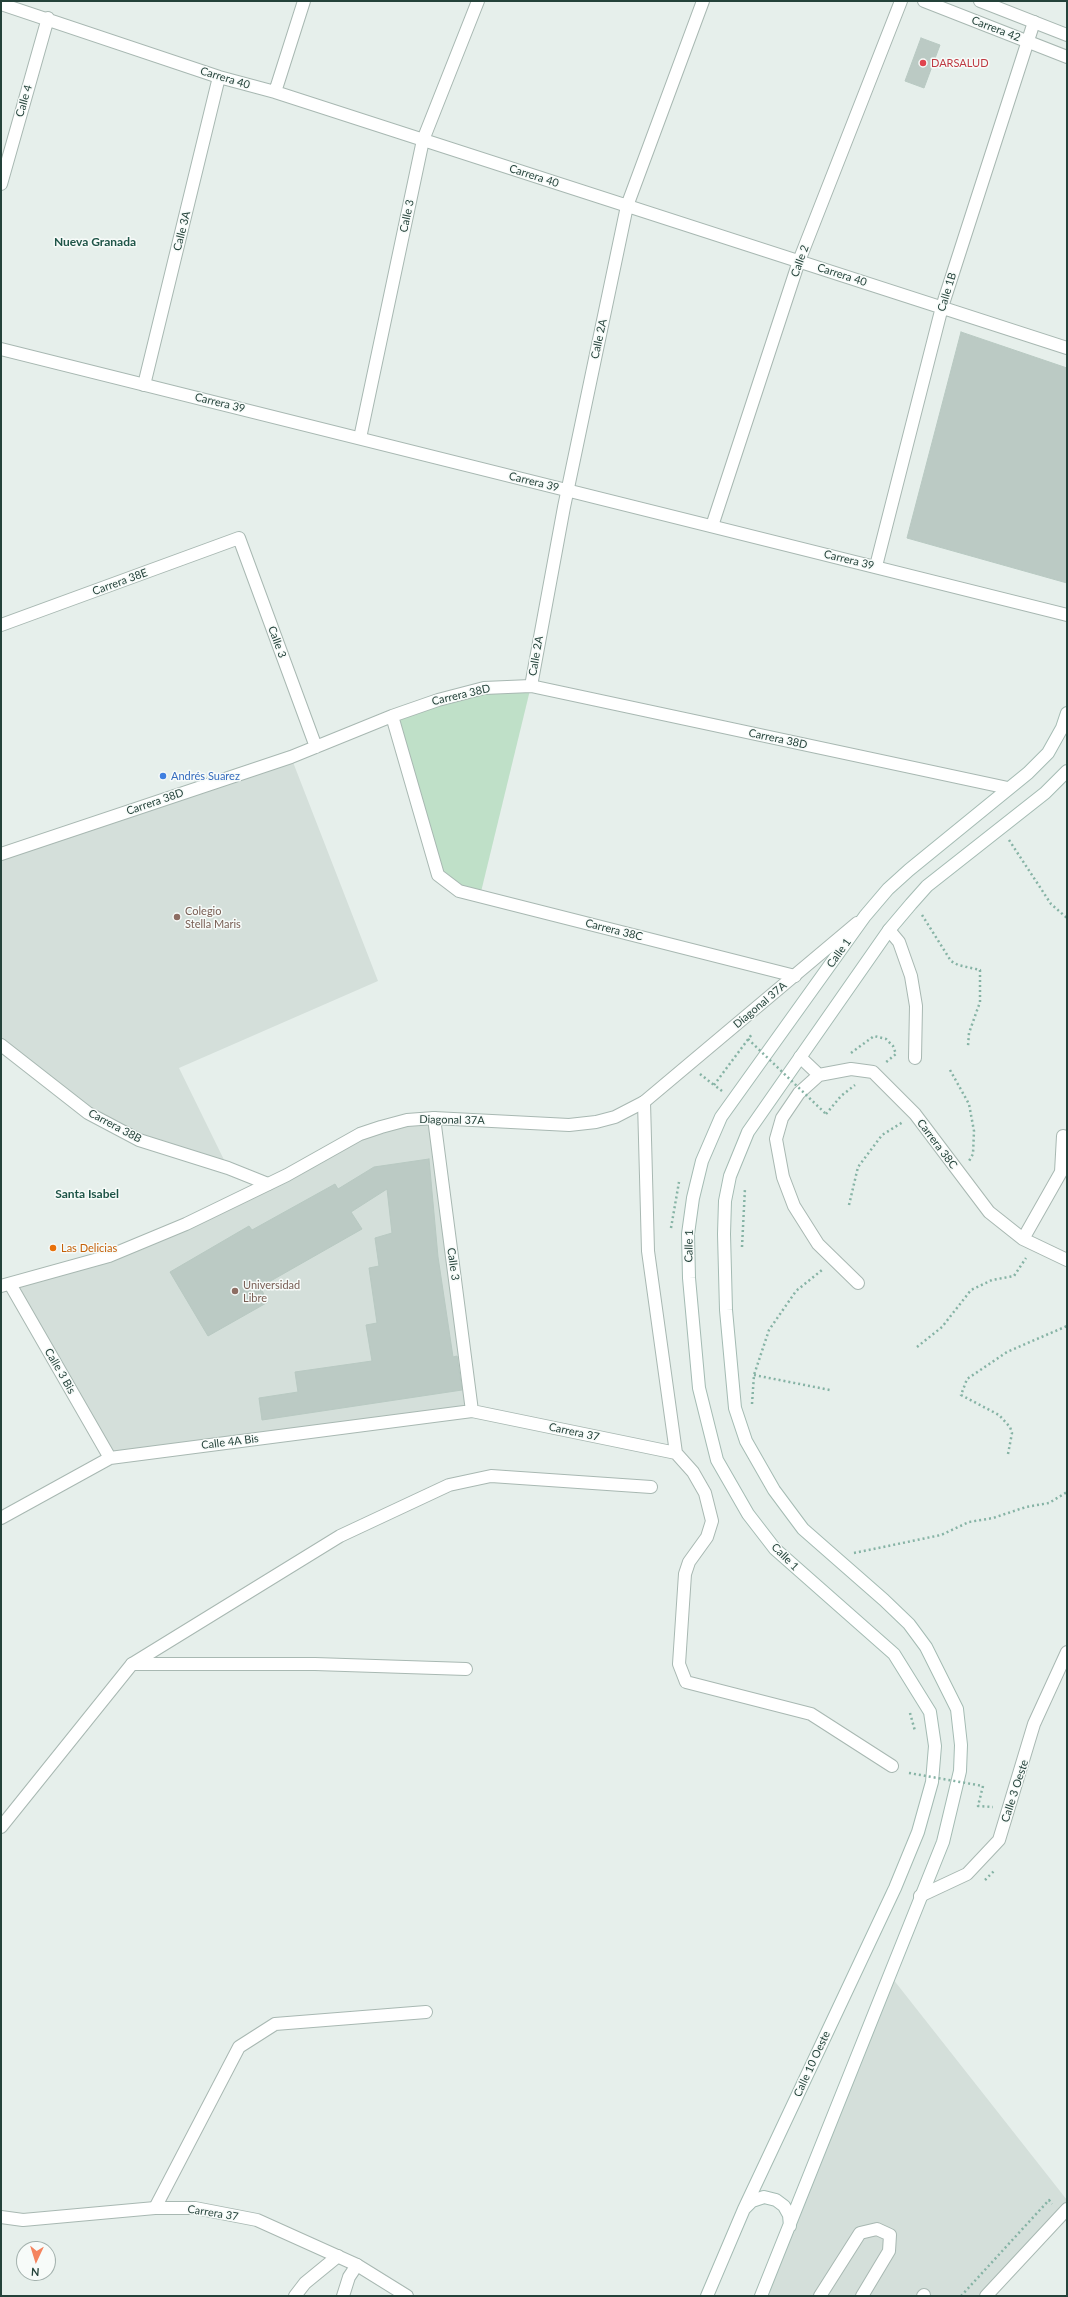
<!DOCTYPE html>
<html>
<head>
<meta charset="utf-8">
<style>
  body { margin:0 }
  #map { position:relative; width:1068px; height:2297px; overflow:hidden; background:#e6efeb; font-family:Lato,sans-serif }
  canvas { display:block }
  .frame { position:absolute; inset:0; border:2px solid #24423a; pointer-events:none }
  .north { position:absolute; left:16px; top:2241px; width:40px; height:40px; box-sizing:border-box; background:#f7fbf9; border:1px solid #a3b1ad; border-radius:50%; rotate:184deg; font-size:11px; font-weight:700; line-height:16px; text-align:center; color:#24423a }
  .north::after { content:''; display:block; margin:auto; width:14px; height:18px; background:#f4845f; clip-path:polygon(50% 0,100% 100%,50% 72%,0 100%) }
</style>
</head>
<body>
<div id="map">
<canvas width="1068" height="2297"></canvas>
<div class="frame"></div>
<div class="north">N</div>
</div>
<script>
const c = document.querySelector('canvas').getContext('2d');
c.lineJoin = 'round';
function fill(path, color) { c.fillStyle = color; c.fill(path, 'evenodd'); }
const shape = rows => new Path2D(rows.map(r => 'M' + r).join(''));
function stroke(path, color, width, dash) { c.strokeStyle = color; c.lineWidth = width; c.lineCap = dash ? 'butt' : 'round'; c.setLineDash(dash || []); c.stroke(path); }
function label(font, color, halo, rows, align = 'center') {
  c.font = font + ' Lato,sans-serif'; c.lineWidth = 3; c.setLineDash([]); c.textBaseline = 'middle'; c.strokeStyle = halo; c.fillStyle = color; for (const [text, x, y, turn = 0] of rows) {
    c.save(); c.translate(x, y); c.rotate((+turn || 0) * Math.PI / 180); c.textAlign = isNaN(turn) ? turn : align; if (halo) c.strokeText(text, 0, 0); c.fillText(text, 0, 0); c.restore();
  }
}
fill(shape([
  [291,757,378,981,179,1068,228,1168,139,1140,88,1113,1,1045,1,854],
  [434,1118,472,1411,110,1458,10,1284,109,1256,360,1134],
  [889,1974,1067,2200,1067,2209,986,2296,761,2296]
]), '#d4dfda');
fill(shape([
  [531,686,480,896,438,875,392,716,438,700]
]), '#bfe0c8');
const building = shape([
  [921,38,940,45,924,88,905,81,921,38],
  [961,332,1067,368,1067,583,907,538,961,332],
  [429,1159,438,1257,453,1357,457,1356,462,1390,262,1420,259,1398,298,1392,295,1372,372,1361,366,1325,377,1323,369,1268,379,1266,375,1238,392,1233,387,1189,351,1212,362,1229,260,1287,268,1302,208,1336,170,1272,249,1226,252,1230,335,1184,338,1189,374,1167,429,1159]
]);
fill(building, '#bbcac4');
stroke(building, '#b8c9c2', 1);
const service = shape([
  [132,1664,315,1664,466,1669],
  [155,2208,239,2047,275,2024,426,2012],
  [295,2296,305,2283,338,2256],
  [343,2296,349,2277,357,2265],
  [820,2296,860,2233,877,2229,890,2235,889,2251,862,2296],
  [923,2296,924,2295]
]);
const minor = shape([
  [1,4,219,77,275,92,1067,348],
  [275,92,304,1],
  [1,184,48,18],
  [144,385,219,77],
  [360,438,423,140,478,1],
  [712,526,799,261,901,1],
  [876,566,942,307,1034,22],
  [1,625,239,538,316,747],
  [531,686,564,507,627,206,703,1],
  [392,716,438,875,459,891,795,976],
  [1,854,291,757,392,716,438,700,484,688,531,686,1008,788],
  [889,930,899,942,911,976,916,1006,915,1058],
  [1,1045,88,1113,139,1140,228,1168,268,1184],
  [800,1057,819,1075,851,1069,873,1072,915,1114,989,1212,1023,1239,1067,1260],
  [819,1075,799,1093,782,1118,776,1139,783,1177,794,1206,818,1244,858,1283],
  [644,1102,648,1251,676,1453,693,1472,705,1493,712,1521,707,1537,689,1562,685,1574,679,1664,686,1682,811,1714,892,1766],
  [434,1118,472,1411],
  [1023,1239,1061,1172,1063,1136],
  [10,1284,110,1458],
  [1,1518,110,1458,472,1411,676,1453],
  [1,1827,132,1664,340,1536,449,1485,491,1476,651,1487],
  [920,1896,967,1874,999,1840,1034,1724,1067,1652],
  [1,2217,23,2220,155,2208,195,2208,257,2220,357,2265,407,2296],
  [986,2296,1067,2209]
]);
const tertiary = shape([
  [924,1,1067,57],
  [980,1,1067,35],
  [1,349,1067,615],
  [1,1286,109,1256,186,1224,287,1175,360,1134,381,1127,407,1120,434,1118,569,1125,596,1122,615,1117,644,1102,857,923]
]);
const secondary = shape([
  [744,2209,752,2201,764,2197,776,2200,784,2206,789,2215,790,2226],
  [707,2296,744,2209,895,1888,918,1832,932,1782,935,1746,930,1712,894,1654,775,1549,748,1514,717,1460,699,1388,689,1278,688,1234,693,1198,702,1161,721,1117,865,916,888,889,909,870,1028,773,1048,753,1062,728,1067,713],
  [761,2296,943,1842,960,1771,961,1745,957,1709,926,1647,909,1624,884,1600,803,1529,774,1490,746,1441,735,1408,726,1310,724,1234,725,1201,730,1176,748,1132,889,930,911,904,927,886,1045,793,1067,771]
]);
stroke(service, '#a8b8b2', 14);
stroke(minor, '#a8b8b2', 14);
stroke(tertiary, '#a8b8b2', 14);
stroke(secondary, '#a4bbb3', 14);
stroke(shape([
  [1009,840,1051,904,1067,918],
  [922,915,951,961,958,965,980,970,980,1002,969,1033,968,1046],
  [851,1053,874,1036,886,1039,893,1046,896,1054,885,1063],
  [950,1070,969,1104,974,1131,973,1154,969,1161],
  [700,1074,714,1085],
  [722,1091,714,1085,752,1034],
  [826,1114,841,1096,855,1085],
  [849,1205,858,1167,882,1135,903,1122],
  [671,1228,679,1182],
  [742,1247,745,1188],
  [917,1347,942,1327,971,1290,992,1280,1014,1276,1026,1258],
  [754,1375,830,1390],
  [752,1404,754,1375,769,1330,796,1291,822,1270],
  [1008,1454,1012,1433,1010,1427,999,1415,961,1395,967,1379,1007,1352,1067,1326],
  [854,1553,941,1535,969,1522,993,1518,1026,1507,1049,1503,1067,1492],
  [910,1713,915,1731],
  [983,1786,978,1806,993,1807],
  [985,1880,994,1871],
  [961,2296,1049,2200,1052,2204]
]), '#86b3a5', 2.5, [2, 3]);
stroke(service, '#fff', 12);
stroke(minor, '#fff', 12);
stroke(tertiary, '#fff', 12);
stroke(secondary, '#fff', 12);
stroke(shape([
  [748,1039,826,1114],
  [909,1773,983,1786]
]), '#86b3a5', 2.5, [2, 3]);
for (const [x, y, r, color] of [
  [923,63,4,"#e0444e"],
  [163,776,4,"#3f7fe0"],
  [177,917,4,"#8d6e63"],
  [53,1248,4,"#e8710a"],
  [235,1291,4,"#8d6e63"]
]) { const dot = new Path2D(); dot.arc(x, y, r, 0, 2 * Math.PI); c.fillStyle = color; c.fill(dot); stroke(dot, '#f7fbf9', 1.5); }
label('11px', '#24423a', '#f7fbf9', [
  ["Carrera 42",996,29,21],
  ["Carrera 40",225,78,17],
  ["Calle 4",24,101,-74],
  ["Carrera 40",534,176,18],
  ["Calle 3",407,216,-78],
  ["Calle 3A",182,231,-76],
  ["Calle 2",800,261,-70],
  ["Carrera 40",842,275,18],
  ["Calle 1B",947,292,-73],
  ["Calle 2A",599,339,-78],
  ["Carrera 39",220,403,14],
  ["Carrera 39",534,482,14],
  ["Carrera 39",849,560,14],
  ["Carrera 38E",120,582,-20],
  ["Calle 3",277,642,70],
  ["Calle 2A",536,656,-80],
  ["Carrera 38D",461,695,-13],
  ["Carrera 38D",778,739,12],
  ["Carrera 38D",155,802,-19],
  ["Carrera 38C",614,930,14],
  ["Calle 1",839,953,-54],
  ["Diagonal 37A",760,1005,-40],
  ["Diagonal 37A",452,1120,1],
  ["Carrera 38B",115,1126,28],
  ["Carrera 38C",937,1144,53],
  ["Calle 1",689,1246,-89],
  ["Calle 3",453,1264,82],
  ["Calle 3 Bis",60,1371,60],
  ["Carrera 37",574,1432,12],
  ["Calle 4A Bis",230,1442,-7],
  ["Calle 1",785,1557,45],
  ["Calle 3 Oeste",1015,1791,-72],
  ["Calle 10 Oeste",812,2064,-65],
  ["Carrera 37",213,2213,9]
]);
label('11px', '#be3a42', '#f7fbf9', [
  ["DARSALUD",931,63]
], 'left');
label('11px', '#366cbe', '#f7fbf9', [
  ["Andrés Suarez",171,776]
], 'left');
label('11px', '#785e54', '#f7fbf9', [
  ["Colegio",185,911],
  ["Stella Maris",185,924],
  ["Universidad",243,1285],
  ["Libre",243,1298]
], 'left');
label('11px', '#c56008', '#f7fbf9', [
  ["Las Delicias",61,1248]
], 'left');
label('bold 12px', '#1f5548', '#f7fbf9', [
  ["Nueva Granada",95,242],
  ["Santa Isabel",87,1194]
]);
</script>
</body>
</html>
